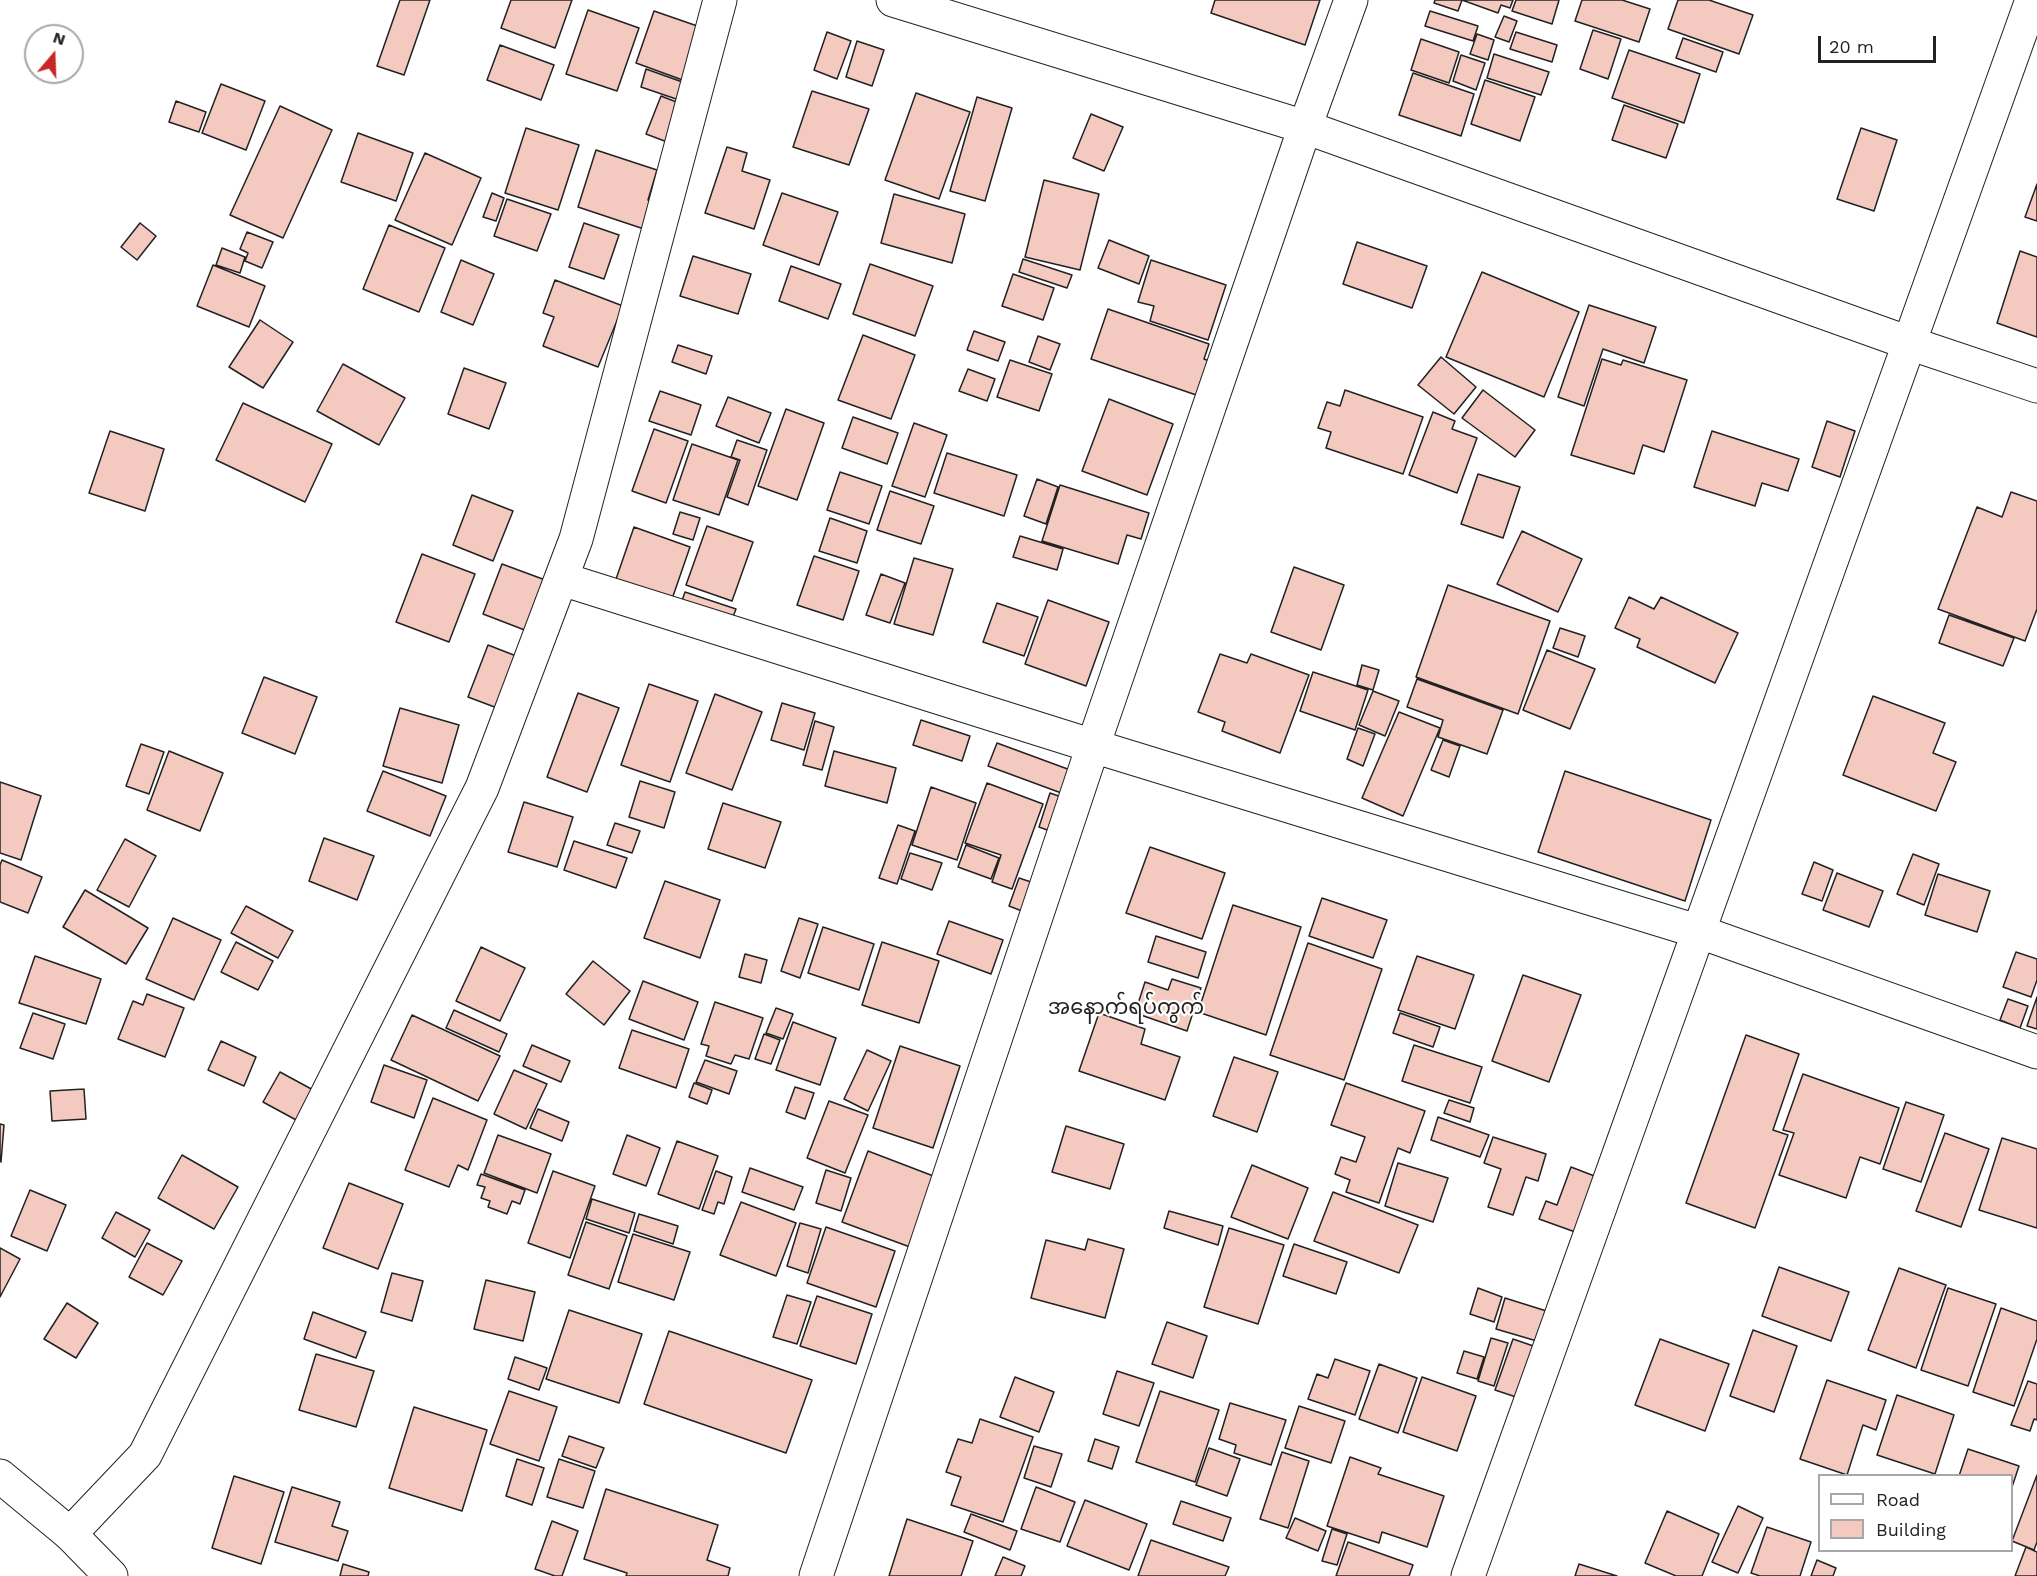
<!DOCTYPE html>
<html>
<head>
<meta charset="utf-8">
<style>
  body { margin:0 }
  #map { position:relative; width:2037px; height:1576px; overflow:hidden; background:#fff; font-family:"Work Sans",sans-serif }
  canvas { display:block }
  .legend { position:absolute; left:1818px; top:1474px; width:195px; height:78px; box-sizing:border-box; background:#fff; border:2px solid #a7a7a7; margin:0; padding:8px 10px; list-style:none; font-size:18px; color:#222 }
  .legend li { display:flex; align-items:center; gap:12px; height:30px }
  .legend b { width:30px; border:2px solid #a7a7a7 }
  .north { position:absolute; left:24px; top:24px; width:60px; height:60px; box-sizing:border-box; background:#fff; border:2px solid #a7a7a7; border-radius:50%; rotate:19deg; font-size:16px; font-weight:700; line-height:24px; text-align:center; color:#222 }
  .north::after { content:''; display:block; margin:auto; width:21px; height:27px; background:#c62828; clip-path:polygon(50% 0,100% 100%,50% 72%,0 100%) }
  .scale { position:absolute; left:1818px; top:36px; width:118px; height:27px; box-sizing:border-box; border:3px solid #222; border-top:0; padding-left:8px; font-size:18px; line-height:21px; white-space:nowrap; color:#222; -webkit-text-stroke:4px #fff; paint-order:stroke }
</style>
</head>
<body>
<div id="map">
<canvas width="2037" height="1576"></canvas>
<ul class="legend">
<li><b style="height:8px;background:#fff"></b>Road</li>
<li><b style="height:16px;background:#f3c9c0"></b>Building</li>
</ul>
<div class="north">N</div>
<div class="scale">20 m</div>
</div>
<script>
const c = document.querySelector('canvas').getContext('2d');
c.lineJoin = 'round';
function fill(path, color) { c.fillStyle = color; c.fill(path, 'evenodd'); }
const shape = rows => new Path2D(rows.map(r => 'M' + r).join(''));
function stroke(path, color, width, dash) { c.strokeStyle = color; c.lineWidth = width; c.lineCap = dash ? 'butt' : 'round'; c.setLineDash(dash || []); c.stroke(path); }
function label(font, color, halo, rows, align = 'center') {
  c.font = font + ' "Work Sans","Noto Sans Myanmar",sans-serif'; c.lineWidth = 4.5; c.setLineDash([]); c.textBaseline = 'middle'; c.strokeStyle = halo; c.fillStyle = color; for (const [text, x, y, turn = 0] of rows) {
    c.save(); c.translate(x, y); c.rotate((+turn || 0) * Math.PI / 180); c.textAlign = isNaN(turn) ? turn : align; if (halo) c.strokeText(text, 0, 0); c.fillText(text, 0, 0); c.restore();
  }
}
const building = shape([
  [400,0,430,0,404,75,377,66,400,0],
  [511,0,572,0,555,48,501,28,511,0],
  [1215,0,1320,0,1305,45,1211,13,1215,0],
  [1435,0,1513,0,1510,8,1501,5,1498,13,1462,0,1458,11,1434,3,1435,0],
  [1516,0,1559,0,1552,24,1512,11,1516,0],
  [1582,0,1622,0,1650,9,1639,42,1575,21,1582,0],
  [1678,0,1709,0,1753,15,1739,54,1668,29,1678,0],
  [588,10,639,28,617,91,566,74,588,10],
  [654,11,706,29,688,82,636,63,654,11],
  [1430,11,1478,26,1473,41,1425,26,1430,11],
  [1504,16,1517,21,1509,42,1495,37,1504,16],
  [1593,30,1621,39,1608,79,1580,69,1593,30],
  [827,32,851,41,837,79,814,70,827,32],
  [1516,32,1557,45,1552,62,1510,49,1516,32],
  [1477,34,1494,40,1488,60,1470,54,1477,34],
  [1683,38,1723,52,1716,72,1676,58,1683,38],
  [1421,39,1459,52,1449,83,1411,70,1421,39],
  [857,41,884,50,872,86,846,77,857,41],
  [500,45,554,65,541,100,487,80,500,45],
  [1629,50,1700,74,1684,123,1612,98,1629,50],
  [1494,54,1549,72,1541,95,1487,78,1494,54],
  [1461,55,1485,63,1476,90,1453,81,1461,55],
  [646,69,688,84,682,101,641,87,646,69],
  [1413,73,1474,94,1461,136,1399,115,1413,73],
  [1485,80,1535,97,1520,141,1471,124,1485,80],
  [221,84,265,101,246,150,202,133,221,84],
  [812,91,869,109,849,165,793,147,812,91],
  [916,93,970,112,939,199,885,180,916,93],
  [661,96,697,110,683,148,646,134,661,96],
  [977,97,1012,108,985,201,950,191,977,97],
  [176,101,206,112,199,132,169,122,176,101],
  [1624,105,1678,124,1666,158,1612,140,1624,105],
  [280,106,332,130,283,238,230,215,280,106],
  [1091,114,1123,127,1104,171,1073,158,1091,114],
  [526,128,579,145,558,210,505,193,526,128],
  [1861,128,1897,140,1874,211,1837,199,1861,128],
  [358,133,413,153,396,201,341,182,358,133],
  [727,147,747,153,742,171,770,180,754,229,705,213,727,147],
  [596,150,657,170,648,200,659,204,650,231,578,207,596,150],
  [425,153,481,178,452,245,395,220,425,153],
  [1044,180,1099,194,1080,270,1025,257,1044,180],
  [2037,184,2037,221,2025,217,2037,184],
  [492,193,504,198,496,221,483,217,492,193],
  [782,193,838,212,819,265,763,245,782,193],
  [894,194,965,214,952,263,881,243,894,194],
  [507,199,551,214,537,251,494,236,507,199],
  [140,223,156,236,137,260,121,247,140,223],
  [584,223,619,235,604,279,569,267,584,223],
  [389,225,445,248,419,312,363,289,389,225],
  [247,232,273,242,262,268,245,261,248,253,240,249,247,232],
  [1109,240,1149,256,1139,284,1098,268,1109,240],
  [1357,242,1427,266,1412,308,1343,284,1357,242],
  [222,248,245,257,240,273,216,265,222,248],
  [2020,251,2037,257,2037,337,1997,323,2020,251],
  [693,256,751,274,738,314,680,296,693,256],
  [1023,259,1072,275,1067,288,1019,272,1023,259],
  [461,260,494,274,473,325,441,312,461,260],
  [1151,260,1226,285,1208,340,1150,321,1154,306,1138,302,1151,260],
  [870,264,933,286,915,336,853,314,870,264],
  [213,265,265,286,249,327,197,306,213,265],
  [791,266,841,284,828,319,779,301,791,266],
  [1482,272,1579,312,1544,397,1446,357,1482,272],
  [1013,274,1054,288,1043,320,1002,306,1013,274],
  [555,280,623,306,598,367,543,346,554,317,543,313,555,280],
  [1589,305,1656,327,1644,363,1603,349,1584,406,1558,397,1589,305],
  [1108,309,1209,344,1204,359,1217,364,1205,398,1091,359,1108,309],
  [260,320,293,342,263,388,229,367,260,320],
  [974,331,1005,342,998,361,967,350,974,331],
  [863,335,915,355,891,419,838,400,863,335],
  [1038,336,1060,344,1050,370,1029,362,1038,336],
  [678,345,712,356,706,374,672,362,678,345],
  [1441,357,1476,387,1454,414,1418,385,1441,357],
  [1602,359,1621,365,1623,360,1687,380,1664,452,1643,445,1634,474,1571,455,1602,359],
  [1010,360,1052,374,1039,411,997,397,1010,360],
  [343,364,405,398,379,445,317,411,343,364],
  [464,368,506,383,489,429,448,414,464,368],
  [968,369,995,379,987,401,959,391,968,369],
  [1345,390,1423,417,1403,474,1326,448,1331,432,1318,428,1327,402,1340,406,1345,390],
  [1483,390,1535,430,1515,457,1462,418,1483,390],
  [660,391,701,405,691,435,649,421,660,391],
  [728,397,771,413,759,443,716,426,728,397],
  [1109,399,1173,424,1147,495,1082,471,1109,399],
  [243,403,332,444,305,502,216,460,243,403],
  [786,409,824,423,797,500,758,486,786,409],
  [1433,412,1455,421,1452,429,1477,438,1457,493,1409,475,1433,412],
  [853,417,898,433,887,464,842,448,853,417],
  [1827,421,1855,431,1840,477,1812,467,1827,421],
  [914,423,947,435,925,497,892,486,914,423],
  [654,429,688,441,666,503,632,491,654,429],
  [110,431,164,449,145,511,89,493,110,431],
  [1712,431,1799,459,1788,491,1762,483,1755,506,1694,487,1712,431],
  [737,440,767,450,748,505,727,497,740,460,731,457,737,440],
  [692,444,738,460,719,515,673,500,692,444],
  [947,453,1017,475,1004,516,934,493,947,453],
  [840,472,882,486,869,524,827,510,840,472],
  [1478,474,1520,487,1503,538,1461,524,1478,474],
  [1037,479,1058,487,1046,524,1024,516,1037,479],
  [1060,485,1149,513,1141,539,1127,535,1118,564,1042,541,1060,485],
  [890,491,934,506,921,544,877,530,890,491],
  [2011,492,2037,501,2037,609,2025,641,1938,609,1977,507,2002,517,2011,492],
  [472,495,513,511,493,561,453,545,472,495],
  [680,512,700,518,693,540,673,534,680,512],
  [830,518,867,531,857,563,819,551,830,518],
  [707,526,753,542,732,601,686,585,707,526],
  [634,527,690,547,671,602,615,582,634,527],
  [1522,531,1582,559,1558,612,1497,584,1522,531],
  [1020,536,1063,549,1057,570,1013,557,1020,536],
  [422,554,475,574,449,642,396,622,422,554],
  [814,556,859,571,843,620,797,605,814,556],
  [914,558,953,569,933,635,894,624,914,558],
  [502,564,567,588,548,639,483,614,502,564],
  [1294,567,1344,585,1321,650,1271,632,1294,567],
  [881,574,905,583,890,623,866,615,881,574],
  [1448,585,1550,621,1518,714,1416,677,1448,585],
  [685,592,736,609,728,630,678,612,685,592],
  [1629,597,1654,609,1661,597,1738,633,1715,683,1637,647,1640,639,1615,628,1629,597],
  [1048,600,1109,622,1086,686,1025,664,1048,600],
  [997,603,1038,617,1024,656,983,642,997,603],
  [1949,615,2014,638,2003,666,1939,643,1949,615],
  [1560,628,1585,636,1578,657,1553,648,1560,628],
  [488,645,542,666,521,717,468,697,488,645],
  [1547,650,1595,669,1570,729,1523,710,1547,650],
  [1220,654,1247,663,1251,654,1309,675,1280,753,1222,731,1225,722,1198,712,1220,654],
  [1362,665,1379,670,1373,690,1357,685,1362,665],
  [1313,672,1368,690,1355,730,1300,711,1313,672],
  [264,677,317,697,295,754,242,733,264,677],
  [1417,679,1503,710,1487,754,1438,737,1443,720,1407,707,1417,679],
  [649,684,698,701,670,782,621,765,649,684],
  [1373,691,1399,701,1385,736,1359,725,1373,691],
  [578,693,619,708,587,792,547,777,578,693],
  [715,694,762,712,732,790,686,773,715,694],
  [1873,696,1945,723,1933,753,1956,762,1936,811,1843,775,1873,696],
  [782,703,815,713,804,750,771,740,782,703],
  [400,708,459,725,442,783,383,766,400,708],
  [1399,712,1440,728,1403,816,1362,798,1399,712],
  [921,720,970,736,962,761,913,745,921,720],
  [815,721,834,727,822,770,803,765,815,721],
  [1358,728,1375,734,1363,766,1347,759,1358,728],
  [1443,740,1460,746,1449,777,1431,770,1443,740],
  [997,743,1073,771,1064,794,988,766,997,743],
  [141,744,164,752,149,794,126,786,141,744],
  [169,751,223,773,200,831,147,810,169,751],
  [834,751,896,768,887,803,825,786,834,751],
  [383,771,446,796,430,836,367,811,383,771],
  [1565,771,1711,820,1685,901,1538,852,1565,771],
  [640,781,675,792,664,828,629,817,640,781],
  [0,782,41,796,21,860,0,853,0,782],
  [987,783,1043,804,1012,889,992,882,1001,855,965,843,987,783],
  [931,787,976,803,957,860,912,845,931,787],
  [1050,793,1070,800,1058,834,1039,827,1050,793],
  [524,802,573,817,557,867,508,852,524,802],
  [723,803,781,822,765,868,708,849,723,803],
  [615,823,640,831,632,853,607,845,615,823],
  [898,825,915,831,897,884,879,878,898,825],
  [324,838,374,856,357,900,309,881,324,838],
  [125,839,156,856,129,907,97,890,125,839],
  [574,841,627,858,616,888,564,870,574,841],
  [966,845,999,858,991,879,958,867,966,845],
  [1150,847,1225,873,1202,939,1126,913,1150,847],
  [910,853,942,863,932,890,901,879,910,853],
  [1913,854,1939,864,1924,905,1897,894,1913,854],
  [2,860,42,877,28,913,0,902,0,865,2,860],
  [1814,862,1833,870,1822,901,1802,894,1814,862],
  [1837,873,1883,891,1869,927,1823,910,1837,873],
  [1938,874,1990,891,1977,932,1925,915,1938,874],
  [1019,878,1037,884,1027,913,1009,906,1019,878],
  [665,881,720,900,700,958,644,938,665,881],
  [85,890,148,928,126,964,63,927,85,890],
  [1322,898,1387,920,1373,958,1309,936,1322,898],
  [1233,905,1301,927,1266,1035,1198,1012,1233,905],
  [246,906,293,931,278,958,231,933,246,906],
  [173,918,221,940,194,1000,146,979,173,918],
  [799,918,818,924,800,978,781,971,799,918],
  [949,921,1003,940,991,974,937,954,949,921],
  [823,927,874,944,859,990,808,973,823,927],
  [1156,936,1206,952,1198,978,1148,962,1156,936],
  [236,942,273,961,258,990,221,972,236,942],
  [882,942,939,961,919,1023,862,1005,882,942],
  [1308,943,1382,969,1344,1080,1270,1055,1308,943],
  [481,947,525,968,500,1021,456,1001,481,947],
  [2016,952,2037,959,2037,980,2031,997,2003,987,2016,952],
  [745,954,767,960,761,983,739,977,745,954],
  [35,956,101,979,86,1024,19,1003,35,956],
  [1417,956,1474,975,1455,1029,1398,1010,1417,956],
  [593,961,630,991,604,1025,566,994,593,961],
  [1523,975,1581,995,1549,1082,1492,1061,1523,975],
  [1172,979,1201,988,1187,1031,1135,1013,1145,982,1168,990,1172,979],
  [643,981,698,1002,684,1040,629,1019,643,981],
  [147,994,184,1008,165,1057,118,1039,133,1001,143,1005,147,994],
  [2037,997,2037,1029,2027,1026,2037,997],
  [2008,999,2028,1006,2020,1028,2000,1020,2008,999],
  [715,1002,763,1018,749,1059,735,1055,731,1064,706,1056,709,1046,701,1044,715,1002],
  [776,1008,793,1014,783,1039,766,1033,776,1008],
  [454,1010,507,1034,499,1052,446,1028,454,1010],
  [33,1013,65,1024,53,1059,20,1048,33,1013],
  [1099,1013,1145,1029,1141,1044,1180,1057,1165,1100,1079,1071,1099,1013],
  [1400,1013,1440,1027,1433,1047,1393,1033,1400,1013],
  [412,1015,500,1056,478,1101,391,1060,412,1015],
  [793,1022,836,1038,820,1085,776,1070,793,1022],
  [632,1030,689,1049,676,1088,619,1068,632,1030],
  [764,1034,780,1040,771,1064,755,1059,764,1034],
  [1746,1035,1799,1054,1773,1130,1788,1135,1755,1228,1686,1203,1746,1035],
  [221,1041,256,1057,244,1086,208,1070,221,1041],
  [532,1045,570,1061,561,1082,523,1066,532,1045],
  [1414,1045,1482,1067,1470,1103,1402,1081,1414,1045],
  [900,1046,960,1066,933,1148,873,1128,900,1046],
  [867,1050,891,1061,868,1111,844,1099,867,1050],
  [1234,1057,1278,1072,1257,1132,1213,1116,1234,1057],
  [705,1060,737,1071,729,1094,696,1082,705,1060],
  [384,1065,427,1080,414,1118,371,1102,384,1065],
  [514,1070,547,1084,526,1129,494,1114,514,1070],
  [280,1072,315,1091,298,1121,263,1102,280,1072],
  [1803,1074,1899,1108,1880,1164,1860,1157,1846,1198,1779,1175,1794,1133,1783,1130,1803,1074],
  [694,1083,712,1090,707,1104,689,1097,694,1083],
  [1346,1083,1425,1111,1410,1153,1398,1148,1379,1203,1346,1192,1350,1180,1335,1174,1341,1157,1356,1162,1365,1137,1331,1125,1346,1083],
  [795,1087,814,1093,805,1119,786,1112,795,1087],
  [84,1089,86,1119,52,1121,50,1091,84,1089],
  [433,1098,487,1120,468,1170,458,1165,449,1187,405,1170,433,1098],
  [1449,1100,1474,1108,1470,1122,1444,1113,1449,1100],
  [829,1101,868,1115,845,1173,807,1158,829,1101],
  [1906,1102,1944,1115,1921,1182,1883,1169,1906,1102],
  [538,1109,569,1122,562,1141,530,1128,538,1109],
  [1438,1117,1489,1135,1480,1157,1431,1140,1438,1117],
  [0,1124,4,1125,1,1162,0,1161,0,1124],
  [1066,1126,1124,1144,1110,1189,1052,1172,1066,1126],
  [1945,1133,1989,1149,1961,1227,1916,1211,1945,1133],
  [498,1135,551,1154,537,1193,484,1173,498,1135],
  [627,1135,660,1148,646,1186,613,1174,627,1135],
  [1493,1137,1546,1154,1538,1181,1526,1177,1513,1215,1488,1207,1501,1169,1484,1163,1493,1137],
  [2002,1138,2037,1149,2037,1228,1979,1210,2002,1138],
  [677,1141,718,1156,699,1209,658,1194,677,1141],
  [868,1151,936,1177,910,1247,842,1222,868,1151],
  [182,1155,238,1187,214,1229,158,1198,182,1155],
  [1398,1163,1448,1178,1433,1222,1385,1206,1398,1163],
  [1252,1165,1308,1188,1288,1239,1231,1217,1252,1165],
  [1571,1167,1597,1177,1578,1233,1539,1219,1546,1201,1557,1205,1571,1167],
  [750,1168,803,1187,794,1210,742,1192,750,1168],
  [826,1170,851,1178,841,1211,816,1203,826,1170],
  [553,1171,595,1186,570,1258,528,1243,553,1171],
  [716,1171,732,1177,724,1204,718,1202,714,1214,702,1210,716,1171],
  [481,1174,525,1190,520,1204,512,1201,507,1214,488,1207,490,1201,481,1198,485,1187,477,1185,481,1174],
  [349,1183,403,1204,378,1269,323,1248,349,1183],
  [30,1190,66,1205,47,1251,11,1236,30,1190],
  [1333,1192,1418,1225,1399,1273,1314,1241,1333,1192],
  [592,1199,635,1213,629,1233,586,1219,592,1199],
  [741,1202,796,1223,776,1276,720,1255,741,1202],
  [1169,1211,1223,1226,1218,1245,1164,1228,1169,1211],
  [116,1212,150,1230,135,1257,102,1238,116,1212],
  [639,1214,678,1226,673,1244,634,1231,639,1214],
  [586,1222,627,1236,609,1289,568,1275,586,1222],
  [800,1223,821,1229,808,1273,787,1266,800,1223],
  [826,1227,895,1251,876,1307,807,1283,826,1227],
  [1229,1228,1284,1245,1258,1324,1204,1307,1229,1228],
  [633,1234,690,1252,674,1300,618,1282,633,1234],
  [1088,1239,1124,1249,1105,1318,1031,1298,1046,1240,1085,1250,1088,1239],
  [147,1243,182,1261,163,1295,129,1277,147,1243],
  [1294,1244,1347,1262,1336,1294,1283,1276,1294,1244],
  [0,1248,20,1259,0,1297,0,1248],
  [1779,1267,1849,1292,1831,1341,1762,1316,1779,1267],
  [1899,1268,1946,1285,1916,1368,1868,1350,1899,1268],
  [392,1273,423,1281,412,1321,381,1312,392,1273],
  [486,1280,535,1292,523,1341,474,1329,486,1280],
  [1478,1288,1502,1297,1494,1322,1470,1314,1478,1288],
  [1948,1288,1996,1304,1968,1386,1921,1370,1948,1288],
  [787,1295,811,1302,797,1344,773,1337,787,1295],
  [817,1296,872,1314,856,1364,800,1346,817,1296],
  [1505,1298,1556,1314,1547,1344,1496,1329,1505,1298],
  [67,1303,98,1323,76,1358,44,1339,67,1303],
  [2001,1308,2037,1321,2037,1339,2014,1406,1973,1392,2001,1308],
  [569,1310,642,1334,619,1403,546,1379,569,1310],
  [313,1312,366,1332,356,1358,304,1339,313,1312],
  [1167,1322,1207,1336,1193,1378,1152,1364,1167,1322],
  [1753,1330,1797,1346,1774,1412,1730,1396,1753,1330],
  [669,1331,812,1380,786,1453,644,1404,669,1331],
  [1491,1338,1508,1343,1494,1386,1478,1381,1491,1338],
  [1513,1339,1545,1350,1528,1401,1495,1390,1513,1339],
  [1660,1339,1729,1364,1705,1431,1635,1405,1660,1339],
  [1464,1351,1484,1357,1477,1379,1457,1373,1464,1351],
  [316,1354,374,1371,356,1427,299,1410,316,1354],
  [515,1357,547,1368,539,1390,508,1379,515,1357],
  [1335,1359,1370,1371,1355,1415,1308,1399,1317,1374,1328,1378,1335,1359],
  [1379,1364,1417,1378,1398,1433,1359,1419,1379,1364],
  [1117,1371,1154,1383,1139,1426,1103,1414,1117,1371],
  [1015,1377,1054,1392,1039,1432,1000,1417,1015,1377],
  [1422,1377,1476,1396,1457,1451,1403,1432,1422,1377],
  [1827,1380,1886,1400,1876,1430,1863,1425,1847,1475,1800,1459,1827,1380],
  [2028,1381,2037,1384,2037,1420,2034,1419,2030,1431,2011,1425,2028,1381],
  [509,1391,557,1407,539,1461,490,1444,509,1391],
  [1160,1391,1219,1410,1195,1482,1136,1462,1160,1391],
  [1897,1395,1954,1415,1935,1474,1877,1455,1897,1395],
  [1230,1403,1286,1420,1271,1465,1234,1453,1236,1445,1219,1439,1230,1403],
  [1299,1406,1345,1421,1331,1463,1285,1448,1299,1406],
  [414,1407,487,1430,462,1511,389,1488,414,1407],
  [980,1419,1033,1437,1003,1522,951,1505,961,1477,946,1472,958,1439,972,1443,980,1419],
  [569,1436,604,1448,596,1468,562,1456,569,1436],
  [1095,1439,1119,1447,1112,1469,1088,1461,1095,1439],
  [1034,1446,1062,1454,1051,1487,1024,1478,1034,1446],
  [1209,1448,1240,1459,1227,1496,1196,1485,1209,1448],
  [1968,1449,2019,1466,2012,1487,2012,1476,1959,1476,1968,1449],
  [1282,1452,1309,1461,1288,1528,1260,1519,1282,1452],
  [1350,1457,1381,1468,1378,1474,1444,1496,1427,1547,1382,1532,1379,1543,1327,1526,1350,1457],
  [517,1459,544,1468,532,1505,506,1496,517,1459],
  [559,1459,595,1471,583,1508,547,1497,559,1459],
  [2037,1475,2037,1542,2034,1550,2012,1541,2037,1475],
  [234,1476,284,1492,261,1564,212,1548,234,1476],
  [292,1487,340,1502,332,1526,348,1531,338,1561,275,1542,292,1487],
  [1036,1487,1075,1502,1060,1542,1021,1529,1036,1487],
  [606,1489,718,1525,707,1560,730,1568,728,1576,626,1576,627,1573,584,1559,606,1489],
  [1085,1500,1147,1524,1129,1570,1067,1546,1085,1500],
  [1181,1501,1231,1518,1223,1541,1173,1524,1181,1501],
  [1738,1506,1763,1518,1738,1573,1712,1562,1738,1506],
  [1667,1511,1719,1534,1702,1576,1676,1576,1645,1563,1667,1511],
  [971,1514,1017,1531,1010,1550,964,1532,971,1514],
  [1295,1518,1326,1531,1318,1551,1286,1538,1295,1518],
  [907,1519,973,1541,961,1576,889,1576,907,1519],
  [552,1521,578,1531,562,1576,555,1576,535,1569,552,1521],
  [1767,1527,1811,1542,1800,1576,1760,1576,1751,1573,1767,1527],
  [1332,1529,1347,1534,1337,1565,1322,1561,1332,1529],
  [1151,1540,1229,1567,1225,1576,1138,1576,1151,1540],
  [1348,1542,1413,1565,1409,1576,1336,1576,1348,1542],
  [2026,1547,2037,1552,2037,1576,2015,1576,2026,1547],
  [1003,1557,1025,1566,1021,1576,995,1576,1003,1557],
  [1817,1560,1836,1568,1833,1576,1811,1576,1817,1560],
  [343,1564,369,1572,368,1576,340,1576,343,1564],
  [1579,1564,1617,1576,1575,1576,1579,1564]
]);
fill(building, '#f3c9c0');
stroke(building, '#222', 1.5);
const minor = shape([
  [893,0,1305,127,1909,343,2037,386],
  [562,579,1093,746,1700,932,2037,1052],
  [70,1534,145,1455,482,788,576,539,720,0],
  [816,1576,1093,746,1305,127,1351,0],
  [1468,1576,2032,0]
]);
const highway = shape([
  [0,1476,70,1534,111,1576]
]);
stroke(minor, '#222', 35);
stroke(highway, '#222', 35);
stroke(minor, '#fff', 33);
stroke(highway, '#fff', 33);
label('21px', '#222', '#fff', [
  ["အနောက်ရပ်ကွက်",1126,1008]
]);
</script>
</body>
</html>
